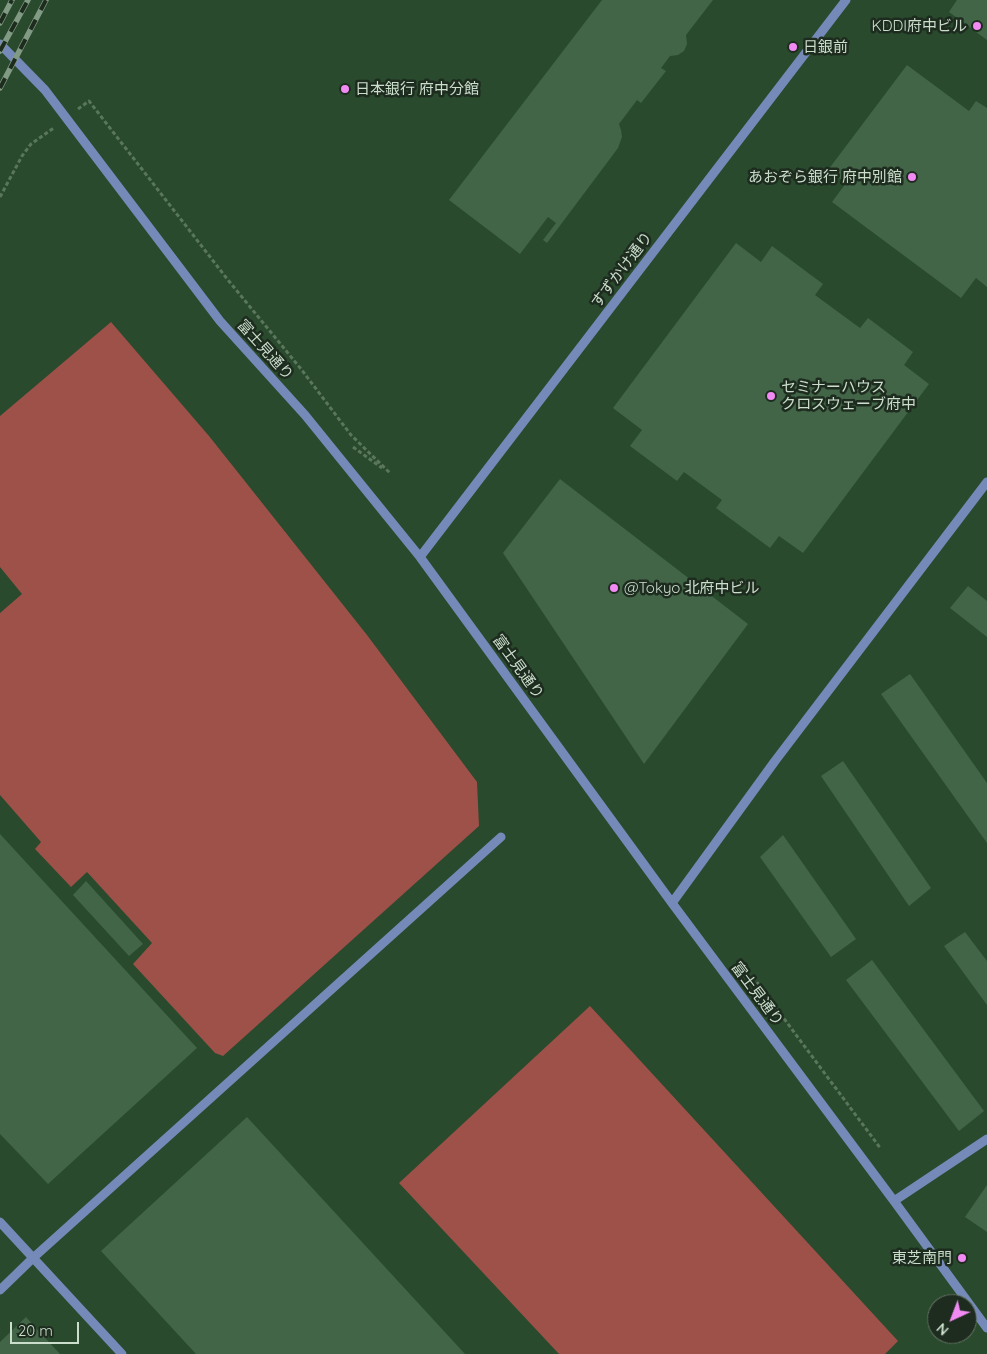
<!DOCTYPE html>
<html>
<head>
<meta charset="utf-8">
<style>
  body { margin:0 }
  #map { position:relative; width:987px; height:1354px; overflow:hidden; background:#294a2d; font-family:Quicksand,sans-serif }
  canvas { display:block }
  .north { position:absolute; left:927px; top:1294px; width:50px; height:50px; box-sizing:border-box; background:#1d2c1f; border:1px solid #637364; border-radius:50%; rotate:223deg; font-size:14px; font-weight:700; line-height:20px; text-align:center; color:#cbdecc }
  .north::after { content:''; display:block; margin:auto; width:18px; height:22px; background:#f28af3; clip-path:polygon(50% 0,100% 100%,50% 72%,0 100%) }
  .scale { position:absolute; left:10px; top:1322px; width:69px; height:22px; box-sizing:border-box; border:2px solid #cbdecc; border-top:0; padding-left:6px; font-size:15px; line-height:18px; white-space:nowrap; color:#cbdecc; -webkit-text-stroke:4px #1d2c1f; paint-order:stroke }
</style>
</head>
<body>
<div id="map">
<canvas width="987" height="1354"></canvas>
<div class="north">N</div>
<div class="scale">20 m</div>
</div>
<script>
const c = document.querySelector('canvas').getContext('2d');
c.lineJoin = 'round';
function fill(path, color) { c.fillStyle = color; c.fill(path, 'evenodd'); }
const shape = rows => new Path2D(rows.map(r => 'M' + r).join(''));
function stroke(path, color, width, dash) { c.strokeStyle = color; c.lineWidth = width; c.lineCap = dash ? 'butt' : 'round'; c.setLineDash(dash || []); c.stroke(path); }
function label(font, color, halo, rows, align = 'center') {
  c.font = font + ' Quicksand,"Noto Sans JP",sans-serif'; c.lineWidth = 5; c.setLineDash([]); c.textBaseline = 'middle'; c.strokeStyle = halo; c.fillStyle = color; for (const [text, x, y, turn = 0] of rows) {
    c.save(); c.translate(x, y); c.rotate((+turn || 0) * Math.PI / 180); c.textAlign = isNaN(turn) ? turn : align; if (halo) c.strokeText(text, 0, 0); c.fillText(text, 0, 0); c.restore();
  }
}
fill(shape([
  [111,322,209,436,367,635,477,782,479,826,223,1056,215,1053,133,964,152,943,87,872,71,887,35,849,41,842,0,795,0,613,22,594,0,567,0,416],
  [590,1006,898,1341,885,1354,559,1354,399,1183]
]), '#9d5149');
fill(shape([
  [602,0,713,0,686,35,687,44,684,51,678,55,670,56,661,68,666,71,641,103,637,100,619,124,621,130,622,137,618,148,547,243,543,240,556,223,548,217,520,254,449,200],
  [957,0,987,0,987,40,949,12],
  [907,65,969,111,976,101,987,108,987,287,976,278,961,298,832,202,846,183,828,170],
  [736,243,761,262,772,246,823,284,815,295,860,328,868,318,913,352,904,365,929,384,803,553,779,536,770,548,716,508,722,500,684,472,677,481,630,446,642,430,613,408],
  [560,479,748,624,644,764,503,553],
  [968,586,987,601,987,637,950,608],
  [910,674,987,783,987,843,881,694],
  [843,761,931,888,909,906,821,776],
  [0,834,197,1048,48,1184,0,1134],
  [783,835,856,939,831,957,760,857],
  [86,881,143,944,129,956,73,895],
  [965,932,987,961,987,1005,944,946],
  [872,960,984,1111,959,1131,846,980],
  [247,1117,465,1354,196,1354,101,1251],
  [987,1185,987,1232,965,1217],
  [26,1317,60,1354,0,1354,0,1342]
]), '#436547');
stroke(shape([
  [78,109,89,101,228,280,301,369,351,435,391,474],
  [0,197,22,156,31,144,55,127],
  [353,447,382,468],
  [753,977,881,1149]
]), '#5a775d', 3, [4, 2.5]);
stroke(shape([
  [0,44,45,90,220,321,305,415,420,557,672,903,894,1201,987,1328],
  [420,557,846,0],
  [672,903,775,761,987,482],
  [894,1201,987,1139],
  [0,1222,122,1354],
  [0,1290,33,1258,501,837]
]), '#768ab9', 9);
const rail = shape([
  [0,23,12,0],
  [0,51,28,0],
  [0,88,46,0]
]);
stroke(rail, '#819a83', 5.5);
stroke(rail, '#1d2c1f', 4, [11]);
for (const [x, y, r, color] of [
  [977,26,5,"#f28af3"],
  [793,47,5,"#f28af3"],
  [345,89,5,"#f28af3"],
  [912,177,5,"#f28af3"],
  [771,396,5,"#f28af3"],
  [614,588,5,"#f28af3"],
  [962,1258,5,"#f28af3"]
]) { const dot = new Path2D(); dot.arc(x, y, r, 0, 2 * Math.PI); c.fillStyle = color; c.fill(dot); stroke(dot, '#1d2c1f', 2); }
label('15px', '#cbdecc', '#1d2c1f', [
  ["KDDI府中ビル",967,26,"right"],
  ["日銀前",803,47],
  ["日本銀行 府中分館",355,89],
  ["あおぞら銀行 府中別館",902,177,"right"],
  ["セミナーハウス",781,387],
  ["クロスウェーブ府中",781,404],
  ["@Tokyo 北府中ビル",624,588],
  ["東芝南門",952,1258,"right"]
], 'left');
label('15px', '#cbdecc', '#1d2c1f', [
  ["すずかけ通り",622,270,-53],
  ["富士見通り",265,350,48],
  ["富士見通り",518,667,54],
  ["富士見通り",757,994,53]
]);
</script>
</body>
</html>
